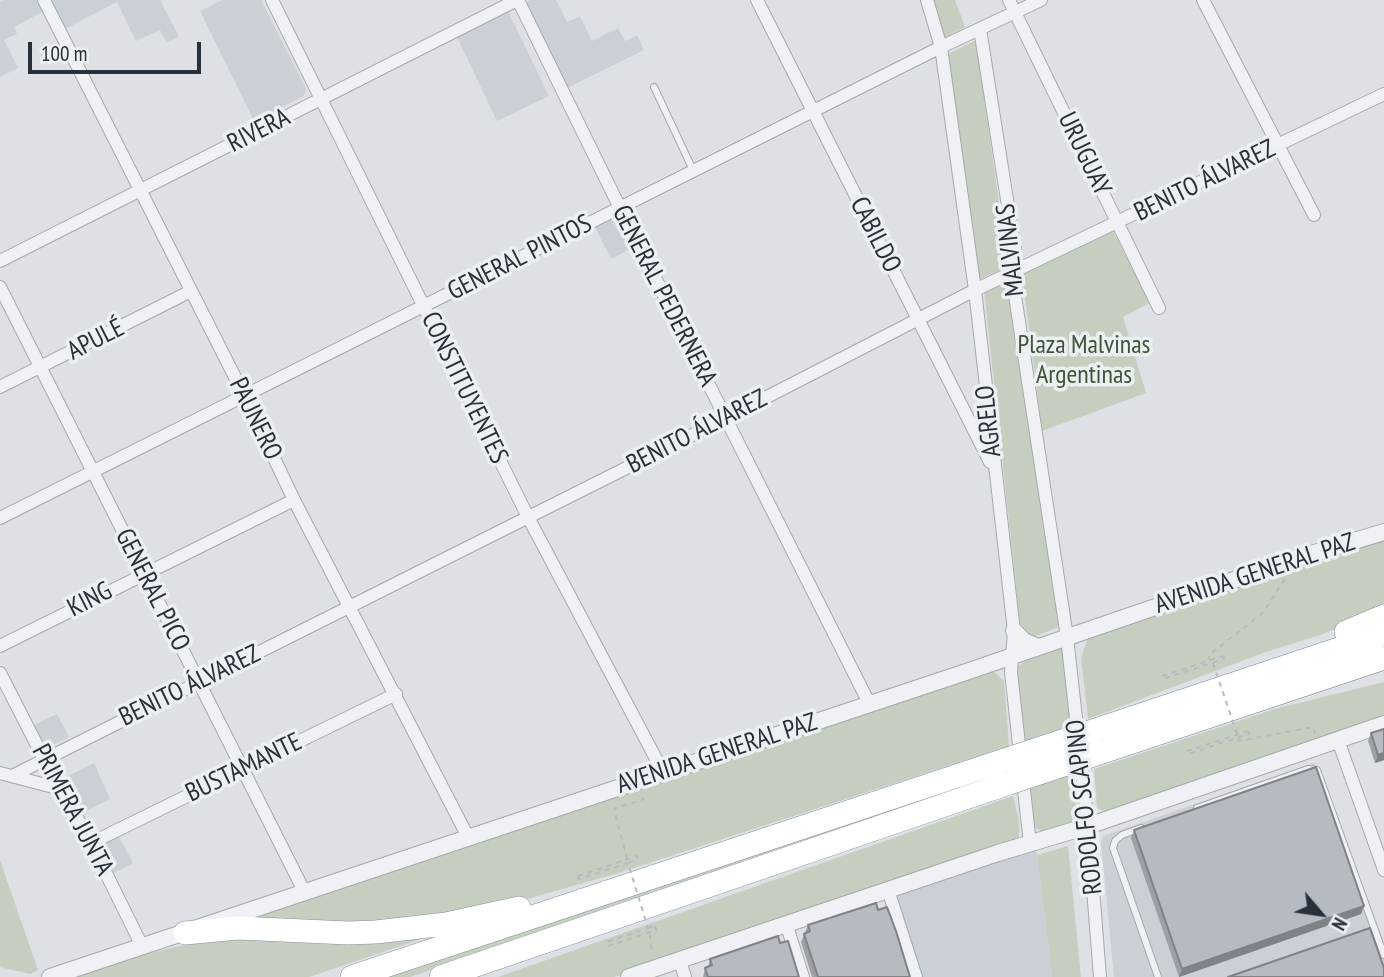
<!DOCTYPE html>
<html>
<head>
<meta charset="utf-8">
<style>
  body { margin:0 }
  #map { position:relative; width:1384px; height:977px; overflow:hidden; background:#dde1e5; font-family:"PT Sans Narrow",sans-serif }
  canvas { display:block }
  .north { position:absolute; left:1286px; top:879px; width:70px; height:70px; -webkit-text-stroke:5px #ecf0f3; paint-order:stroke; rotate:119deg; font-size:19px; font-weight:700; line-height:28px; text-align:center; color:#28313a }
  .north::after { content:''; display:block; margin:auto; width:24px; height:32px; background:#28313a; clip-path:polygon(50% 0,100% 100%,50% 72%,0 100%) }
  .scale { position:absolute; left:28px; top:42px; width:173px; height:32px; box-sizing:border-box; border:4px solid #28313a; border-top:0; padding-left:9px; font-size:21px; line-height:24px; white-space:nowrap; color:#28313a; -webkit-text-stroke:5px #ecf0f3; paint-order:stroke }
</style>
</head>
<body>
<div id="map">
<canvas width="1384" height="977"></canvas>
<div class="north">N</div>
<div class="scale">100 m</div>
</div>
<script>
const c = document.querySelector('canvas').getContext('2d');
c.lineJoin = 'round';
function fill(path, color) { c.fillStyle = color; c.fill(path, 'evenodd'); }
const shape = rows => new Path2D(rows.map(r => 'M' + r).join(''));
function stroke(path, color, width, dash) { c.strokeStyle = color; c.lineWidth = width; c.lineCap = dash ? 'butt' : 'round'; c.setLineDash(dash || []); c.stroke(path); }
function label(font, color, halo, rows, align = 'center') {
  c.font = font + ' "PT Sans Narrow",sans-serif'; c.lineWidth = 7; c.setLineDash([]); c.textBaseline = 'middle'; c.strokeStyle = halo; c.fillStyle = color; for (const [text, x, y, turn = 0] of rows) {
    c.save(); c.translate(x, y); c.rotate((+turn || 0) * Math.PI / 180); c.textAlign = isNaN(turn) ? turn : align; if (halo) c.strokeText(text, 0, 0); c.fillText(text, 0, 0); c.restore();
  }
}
fill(shape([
  [5,0,36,0,42,12,14,27,17,34,4,40,18,68,0,77,0,2],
  [50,0,160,0,179,37,167,43,160,30,136,41,117,2,65,29],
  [222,0,261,0,306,89,304,96,254,121,200,11],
  [530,0,556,0,567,22,580,16,592,41,618,28,625,41,637,35,644,50,565,89,526,3],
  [508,11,549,96,497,121,457,37],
  [610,220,619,223,632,248,611,259,595,227],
  [57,714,69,737,50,746,45,746,32,726],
  [94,763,110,799,78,815,60,780],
  [1313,763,1321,769,1384,956,1384,977,1114,977,1101,842,1103,836],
  [118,835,133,863,110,875,100,849,104,842],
  [1036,848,1052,977,920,977,894,897,896,893]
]), '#cbd0d6');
fill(shape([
  [932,0,955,0,965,27,944,38],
  [976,40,1008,267,980,279,948,54],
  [1113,231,1150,303,1123,317,1146,393,1042,431,1022,274],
  [1006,280,1061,626,1031,638,1020,623,984,290],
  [1384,537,1384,609,1320,635,1263,653,1088,719,1081,658,1087,640,1278,569],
  [1061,646,1067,653,1077,816,1075,822,1043,833,1035,827,1016,669,1025,660],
  [993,671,1004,681,1009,746,615,874,520,901,403,924,244,918],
  [1384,682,1384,718,1104,811,1097,808,1094,769,1275,709],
  [965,784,967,786,735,868,410,977,385,977],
  [1013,796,1019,820,1019,836,1014,843,614,977,498,977],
  [1068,846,1081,977,1052,977,1037,855],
  [0,860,38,970,30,974,0,967],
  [442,932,309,977,73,977,150,953,200,941,250,935]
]), '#c5cebf');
const service = shape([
  [654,87,693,170],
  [1197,808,1308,769,1317,770,1384,955],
  [1141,828,1122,835,1115,841,1113,848,1158,977]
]);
const minor = shape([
  [44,0,245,397,294,500,468,837],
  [272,0,528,517,663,772],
  [518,0,620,208,869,703],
  [757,0,990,462],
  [927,0,941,47,975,290,1014,631,1011,672,1030,844],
  [1009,0,1159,308],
  [1203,0,1314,215],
  [980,29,1015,250,1014,289,1067,637,1088,826,1100,977],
  [0,261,517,0],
  [0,287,305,893],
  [0,387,191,291],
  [0,518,941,47,1041,0],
  [0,646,294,500],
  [0,673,44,759,91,843,142,946],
  [1338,740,1384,870],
  [0,773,61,789],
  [12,776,726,418,975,290,1384,94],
  [91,843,396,694],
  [888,890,916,977],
  [786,923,803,977],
  [679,959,685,977]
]);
const tertiary = shape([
  [1014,631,1024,641,1038,647],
  [50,977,969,671,1298,558,1384,532],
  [629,977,998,853,1088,826,1384,724]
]);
const motorway = shape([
  [1346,632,1384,616],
  [1099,729,1384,634],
  [1102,752,1384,658],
  [185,933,238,928,348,933,376,932,446,924,519,908],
  [352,977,1005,760],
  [441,977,1009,783]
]);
stroke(service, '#a3a9ae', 8);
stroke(minor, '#a3a9ae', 14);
stroke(tertiary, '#a3a9ae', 18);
stroke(motorway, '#86909a', 24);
stroke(shape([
  [1223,656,1224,659,1163,679,1163,676,1223,656],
  [1210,661,1209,655,1264,612,1286,577],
  [1248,731,1249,734,1188,754,1187,751,1248,731],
  [1238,739,1239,741,1313,727,1315,734],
  [627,859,614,809,644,799,643,793],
  [578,876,637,856,638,859,628,863],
  [648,928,654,926],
  [650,934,652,953],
  [608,946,656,930,655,926]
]), '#b7bbc0', 2, [5, 5]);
stroke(service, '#eff1f4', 6);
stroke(minor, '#eff1f4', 12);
stroke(tertiary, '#eff1f4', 16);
stroke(motorway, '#fff', 23);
const motorwayBridge = shape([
  [1005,760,1099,729],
  [1009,783,1102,752]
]);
stroke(motorwayBridge, '#86909a', 24, []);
stroke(shape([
  [1213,663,1237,734],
  [578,876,579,879,628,863,648,928,607,942,608,946]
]), '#b7bbc0', 2, [5, 5]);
stroke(motorwayBridge, '#fff', 23);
fill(shape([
  [1384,729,1384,760,1375,763,1368,741,1371,733],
  [1134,830,1361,914,1179,977,1131,838],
  [878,910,910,977,812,977,801,942,808,925],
  [780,943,799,977,703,977,705,968,708,967,710,959]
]), '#9ca1a6');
fill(shape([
  [1384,753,1384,760,1375,763,1378,755],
  [1364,906,1361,914,1179,977,1182,969]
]), '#7f8387');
const building = shape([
  [1384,729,1384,753,1378,755,1371,733,1384,729],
  [1316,767,1364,906,1182,969,1134,830,1316,767],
  [876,903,878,910,887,907,896,931,910,977,818,977,804,934,810,931,808,925,876,903],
  [1370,928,1384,968,1384,977,1228,977,1370,928],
  [778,936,780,943,788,941,799,977,708,977,705,968,712,965,710,959,778,936]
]);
fill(building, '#b5bbc1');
stroke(building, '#7f8387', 2);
label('26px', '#28313a', '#ecf0f3', [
  ["RIVERA",259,131,-27],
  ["URUGUAY",1084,154,64],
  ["BENITO ÁLVAREZ",1205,181,-26],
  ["CABILDO",875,235,63],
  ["MALVINAS",1011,250,-96],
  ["GENERAL PINTOS",520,258,-27],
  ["GENERAL PEDERNERA",664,296,63],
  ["APULÉ",96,340,-27],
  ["CONSTITUYENTES",464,388,64],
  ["PAUNERO",255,419,64],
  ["AGRELO",989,421,-96],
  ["BENITO ÁLVAREZ",697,432,-27],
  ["AVENIDA GENERAL PAZ",1255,574,-18],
  ["GENERAL PICO",152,590,63],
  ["KING",90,600,-27],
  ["BENITO ÁLVAREZ",190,686,-26],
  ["AVENIDA GENERAL PAZ",717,754,-18],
  ["BUSTAMANTE",244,768,-26],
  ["RODOLFO SCAPINO",1085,807,-96],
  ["PRIMERA JUNTA",72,810,62]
]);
label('26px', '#405437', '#ecf0f3', [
  ["Plaza Malvinas",1084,346],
  ["Argentinas",1084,376]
]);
</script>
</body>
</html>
